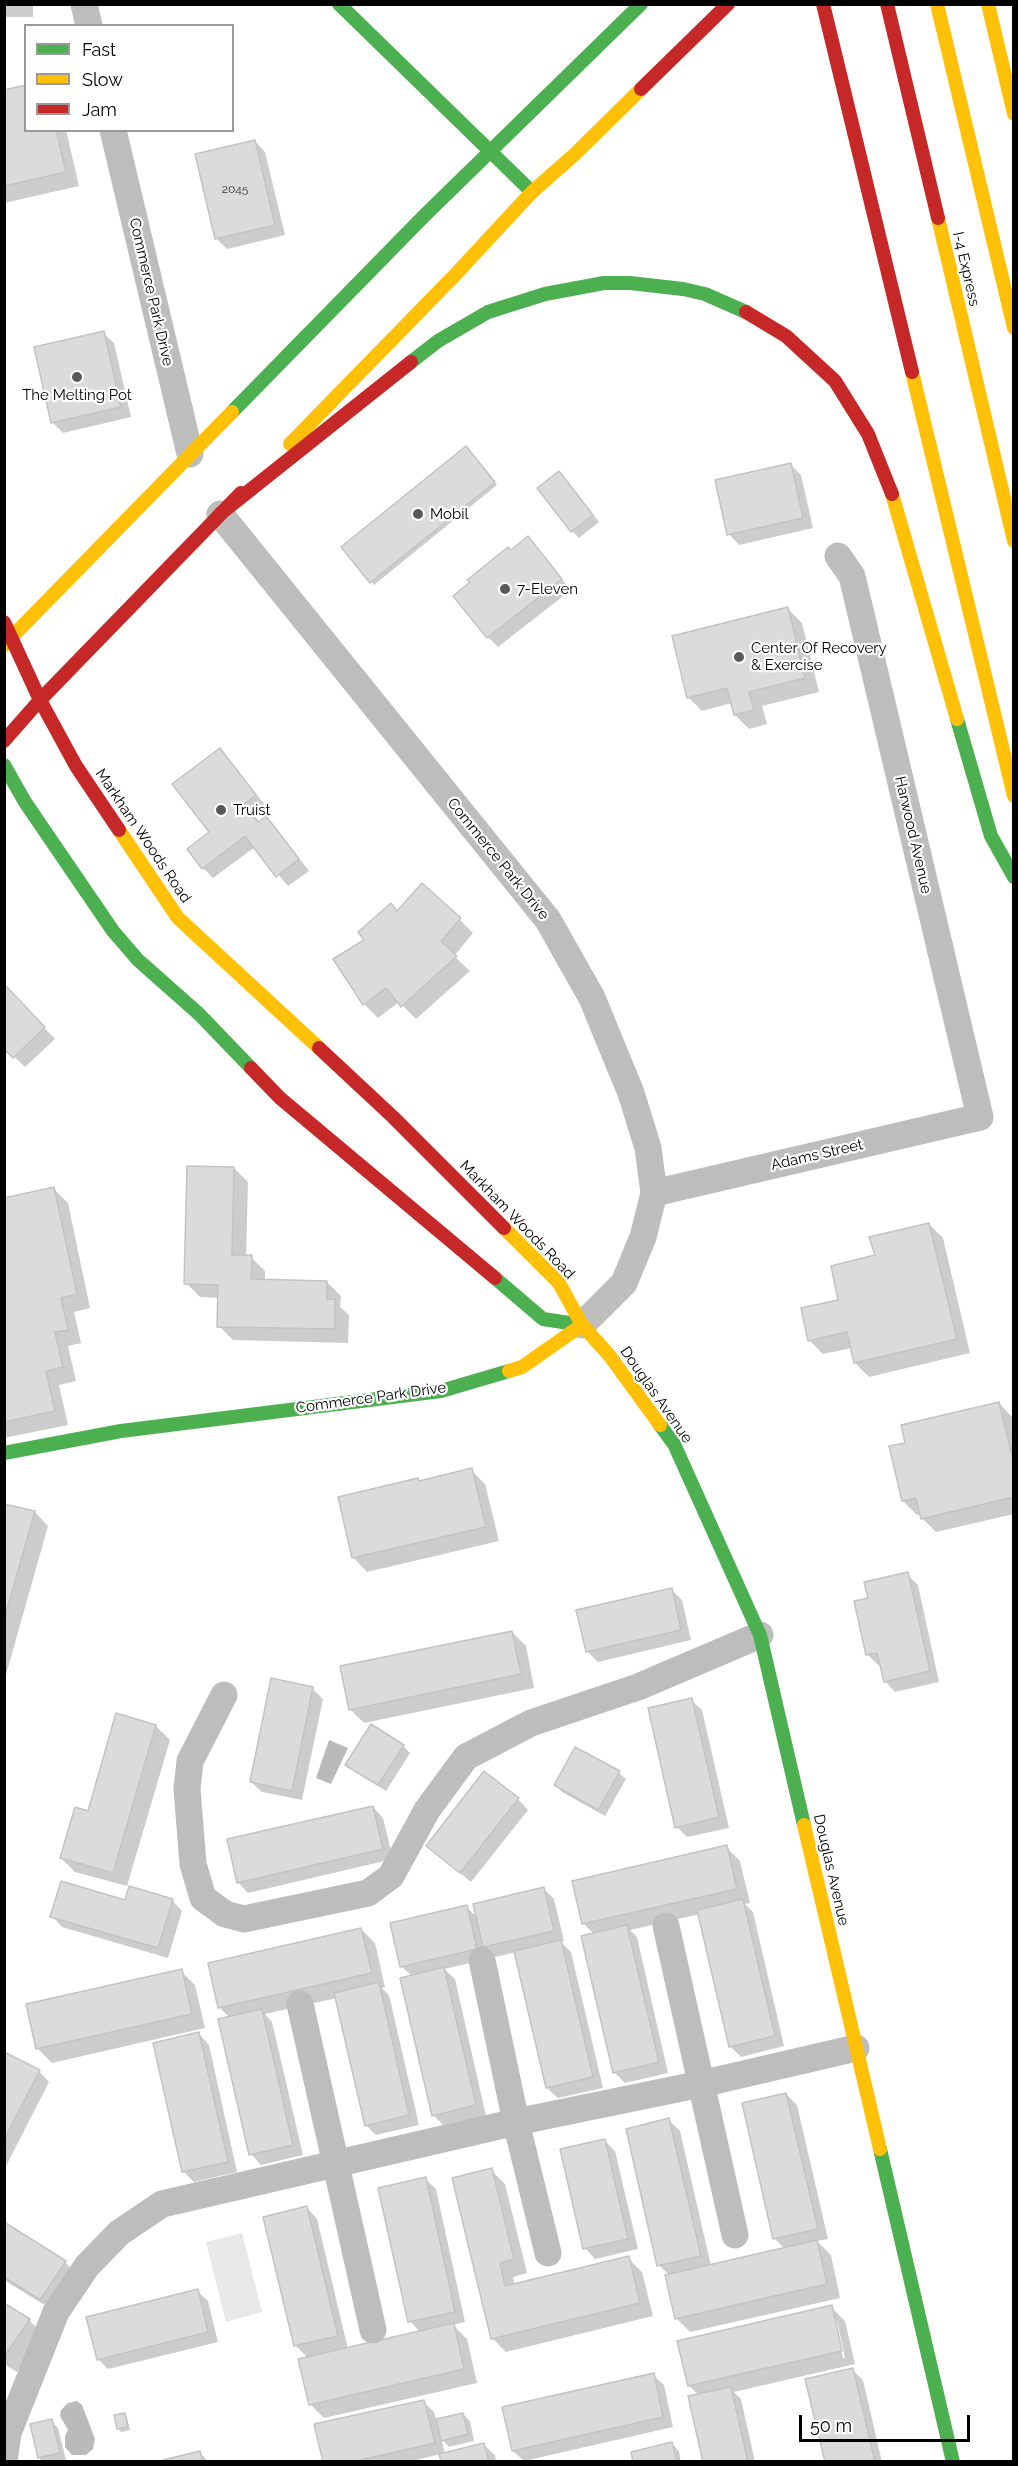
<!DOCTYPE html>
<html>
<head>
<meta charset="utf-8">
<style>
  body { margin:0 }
  #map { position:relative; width:1018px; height:2466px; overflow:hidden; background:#fff; font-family:Raleway,sans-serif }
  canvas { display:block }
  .frame { position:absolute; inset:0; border:6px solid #000; pointer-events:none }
  .legend { position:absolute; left:24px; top:24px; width:210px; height:108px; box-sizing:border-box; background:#fff; border:2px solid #999; margin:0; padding:8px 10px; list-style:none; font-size:18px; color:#000 }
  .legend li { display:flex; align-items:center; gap:12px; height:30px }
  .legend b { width:30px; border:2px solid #999 }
  .scale { position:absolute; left:799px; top:2415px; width:171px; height:27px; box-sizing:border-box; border:3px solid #000; border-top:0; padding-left:8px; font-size:18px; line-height:21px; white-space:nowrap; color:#000; -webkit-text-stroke:4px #fff; paint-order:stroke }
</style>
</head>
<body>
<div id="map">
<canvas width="1018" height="2466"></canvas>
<div class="frame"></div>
<ul class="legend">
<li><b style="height:8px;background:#4caf50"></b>Fast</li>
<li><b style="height:8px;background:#ffc107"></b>Slow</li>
<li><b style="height:8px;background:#c62828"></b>Jam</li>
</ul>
<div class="scale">50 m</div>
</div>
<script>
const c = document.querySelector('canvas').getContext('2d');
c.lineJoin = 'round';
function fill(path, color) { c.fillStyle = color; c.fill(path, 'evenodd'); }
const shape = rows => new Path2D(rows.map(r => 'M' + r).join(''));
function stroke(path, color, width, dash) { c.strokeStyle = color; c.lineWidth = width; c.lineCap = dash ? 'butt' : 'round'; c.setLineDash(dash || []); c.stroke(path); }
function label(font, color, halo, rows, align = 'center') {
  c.font = font + ' Raleway,sans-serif'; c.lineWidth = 4.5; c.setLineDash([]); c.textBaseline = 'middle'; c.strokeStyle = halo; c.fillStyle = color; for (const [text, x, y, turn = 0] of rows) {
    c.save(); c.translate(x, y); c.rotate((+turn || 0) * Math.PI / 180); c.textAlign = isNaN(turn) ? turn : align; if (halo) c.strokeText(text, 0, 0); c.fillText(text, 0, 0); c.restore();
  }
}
fill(shape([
  [242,2233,262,2312,226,2322,206,2242]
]), '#e8e8e8');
fill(shape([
  [329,1740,348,1748,331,1784,316,1778],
  [77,2401,82,2405,95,2439,93,2449,86,2455,72,2455,65,2447,65,2436,68,2430,60,2416,61,2410,68,2403]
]), '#bababa');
fill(shape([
  [4,4,33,4,33,17,4,17],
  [4,92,26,130,66,130,79,186,4,203],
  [255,141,265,152,285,235,227,249,216,238],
  [103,333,114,343,131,417,63,433,52,422],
  [469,451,497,485,374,585,343,548],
  [790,464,801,475,813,528,739,545,729,534],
  [566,480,599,522,579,538,572,531],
  [528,538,571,590,498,647,488,637,511,552],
  [788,609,802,623,819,692,762,706,767,724,749,729,735,715,732,703,702,711,688,697],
  [220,750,266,806,254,815,260,823,266,818,276,828,309,871,288,886,255,847,213,878,203,868,211,833],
  [398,913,459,919,473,933,454,956,470,971,416,1019,399,1002,378,1018,364,1004,367,940],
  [4,986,55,1039,25,1067,4,1047],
  [234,1168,248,1182,246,1257,251,1257,265,1271,265,1281,327,1282,341,1296,340,1307,349,1315,348,1343,233,1340,219,1326,220,1298,200,1297,186,1283],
  [54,1189,68,1203,90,1308,74,1312,81,1343,68,1346,76,1381,59,1385,68,1425,4,1438,4,1278],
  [929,1224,943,1238,970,1353,869,1377,855,1363,852,1348,823,1354,809,1340,876,1256],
  [999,1403,1012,1417,1014,1422,1014,1514,936,1532,922,1518,921,1514,917,1515,903,1501,907,1444],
  [471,1470,485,1484,499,1541,367,1572,354,1558,339,1498,418,1479,421,1482],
  [4,1506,35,1512,48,1526,4,1682],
  [907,1574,918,1585,939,1682,895,1692,885,1681,881,1664,878,1665,867,1654,869,1599],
  [671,1589,682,1600,691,1640,598,1662,587,1651],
  [512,1632,526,1646,534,1688,364,1723,350,1709],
  [312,1688,323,1699,302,1800,262,1792,251,1782],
  [691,1700,702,1710,729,1828,687,1837,677,1827],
  [117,1715,156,1726,170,1740,127,1886,75,1872,61,1858,89,1812],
  [403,1746,410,1753,386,1791,354,1771,347,1765],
  [619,1773,626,1779,605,1816,562,1792,556,1785],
  [518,1799,528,1810,471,1882,428,1846],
  [373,1807,383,1818,393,1859,248,1893,238,1882],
  [726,1847,740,1861,750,1903,745,1904,753,1912,784,2046,741,2057,730,2046,700,1914,630,1930,637,1937,668,2073,625,2083,614,2072,594,1934,584,1924,574,1882],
  [544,1889,554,1899,564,1941,561,1942,571,1952,603,2088,558,2098,547,2088,516,1952,495,1957,484,1946,487,1959,444,1969,455,1979,486,2116,443,2125,433,2115,412,1976,401,1966,466,1907,478,1918],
  [172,1900,182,1911,168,1958,62,1927,52,1916,126,1902],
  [361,1929,375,1943,385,1987,382,1988,389,1995,419,2125,376,2135,366,2125,337,1998,265,2014,272,2022,303,2155,261,2165,251,2154,230,2018,220,2008,210,1964],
  [181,1971,195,1985,205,2028,52,2063,38,2049],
  [199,2034,209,2045,237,2172,194,2182,183,2171],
  [4,2054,39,2071,49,2082,4,2170],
  [786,2094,797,2105,828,2239,817,2241,831,2255,840,2298,690,2332,676,2318,669,2275,659,2265,669,2120,680,2131,711,2266,785,2249,774,2238],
  [604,2140,615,2151,638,2249,595,2259,585,2248],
  [491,2170,505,2184,527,2273,513,2277,515,2286,628,2258,642,2272,653,2316,506,2352,492,2338],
  [425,2179,436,2189,465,2322,453,2325,467,2339,477,2383,324,2418,310,2404,308,2358,295,2345,307,2208,317,2219,348,2349,420,2332,410,2321],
  [4,2224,65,2262,75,2273,51,2309,4,2280],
  [197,2291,208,2301,218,2342,108,2369,98,2359],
  [4,2304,29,2320,43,2334,17,2372,4,2364],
  [831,2307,845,2321,855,2364,734,2392,741,2399,755,2462,704,2462,699,2395,689,2386],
  [834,2321,837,2321,845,2358,843,2358],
  [852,2370,863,2380,882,2462,827,2462],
  [653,2375,664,2385,673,2427,524,2461,513,2451],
  [424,2402,434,2412,436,2420,463,2414,470,2421,474,2441,449,2447,441,2438,445,2454,484,2445,495,2455,496,2462,442,2462,441,2454,408,2462,325,2462],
  [124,2415,127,2418,130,2430,121,2432,118,2428],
  [51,2421,58,2428,66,2460,43,2462,39,2458],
  [672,2444,679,2451,681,2462,635,2462],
  [200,2453,209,2462,161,2462]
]), '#0003');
const building = shape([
  [26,85,26,130,56,130,66,172,4,186,4,90,26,85],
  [255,140,275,225,215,239,195,154,255,140],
  [104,331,121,407,51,423,34,347,104,331],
  [466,446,495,482,370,583,341,547,466,446],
  [791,463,803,518,727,535,715,480,791,463],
  [559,471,593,515,571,532,537,488,559,471],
  [528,536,562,579,487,638,453,596,470,582,467,580,508,547,511,550,528,536],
  [788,607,805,678,749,692,754,710,734,715,727,688,687,698,672,636,788,607],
  [220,748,256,795,244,804,258,822,266,816,299,859,276,877,245,836,202,869,187,849,209,832,172,784,220,748],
  [422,883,461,918,441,941,457,956,401,1007,386,988,363,1005,333,959,364,940,358,932,391,903,397,911,422,883],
  [4,984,45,1027,13,1058,4,1049,4,984],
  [187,1166,234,1167,232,1255,252,1255,251,1279,327,1281,327,1299,335,1299,335,1329,217,1327,218,1285,184,1284,187,1166],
  [54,1187,77,1294,61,1298,68,1330,55,1332,63,1367,46,1371,55,1411,4,1422,4,1198,54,1187],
  [929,1223,957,1339,854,1363,847,1332,808,1341,801,1308,838,1300,831,1266,875,1255,869,1237,929,1223],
  [999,1402,1014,1464,1014,1497,921,1519,916,1498,902,1501,889,1446,905,1443,901,1425,999,1402],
  [472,1468,486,1527,352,1558,338,1497,418,1478,419,1481,472,1468],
  [4,1504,35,1511,4,1620,4,1504],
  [908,1572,930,1671,884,1682,877,1653,866,1655,854,1601,868,1598,864,1582,908,1572],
  [672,1588,681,1630,586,1652,576,1610,672,1588],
  [512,1631,521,1674,349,1710,340,1666,512,1631],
  [271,1678,313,1687,292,1791,250,1782,271,1678],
  [692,1698,719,1817,675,1828,648,1708,692,1698],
  [116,1713,156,1725,113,1873,60,1858,75,1807,88,1811,116,1713],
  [371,1724,404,1745,378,1785,345,1765,371,1724],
  [575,1747,620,1771,598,1810,554,1785,575,1747],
  [484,1771,519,1798,460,1873,426,1846,484,1771],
  [373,1806,383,1849,237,1883,227,1839,373,1806],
  [727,1845,737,1889,582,1924,572,1881,727,1845],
  [61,1881,125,1900,129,1886,173,1899,158,1948,50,1917,61,1881],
  [544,1887,554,1931,483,1947,473,1904,544,1887],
  [743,1899,775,2036,729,2047,697,1910,743,1899],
  [467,1905,477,1949,400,1967,390,1923,467,1905],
  [627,1925,659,2062,613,2073,581,1936,627,1925],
  [361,1928,372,1973,218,2008,208,1963,361,1928],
  [561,1940,593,2077,546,2088,514,1951,561,1940],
  [444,1967,476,2105,432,2116,400,1978,444,1967],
  [182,1969,192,2014,36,2049,26,2004,182,1969],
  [379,1982,409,2115,365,2126,334,1993,379,1982],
  [262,2009,293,2145,249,2155,218,2019,262,2009],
  [199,2032,228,2162,182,2172,153,2043,199,2032],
  [4,2052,40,2070,4,2140,4,2052],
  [786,2093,818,2229,773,2239,742,2103,786,2093],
  [669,2118,701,2256,657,2266,626,2129,669,2118],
  [605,2139,628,2239,583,2249,560,2149,605,2139],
  [492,2168,514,2259,500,2263,505,2286,629,2256,640,2303,491,2339,452,2178,492,2168],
  [426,2177,455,2312,408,2322,378,2188,426,2177],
  [307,2206,338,2336,294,2346,263,2217,307,2206],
  [4,2222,66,2261,40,2300,4,2277,4,2222],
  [817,2240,827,2284,675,2319,665,2275,817,2240],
  [198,2289,208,2332,97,2360,86,2317,198,2289],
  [4,2303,30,2319,4,2357,4,2303],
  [832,2305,842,2351,688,2386,677,2341,832,2305],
  [454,2323,464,2369,309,2405,298,2359,454,2323],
  [853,2368,875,2462,825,2462,805,2379,853,2368],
  [654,2373,663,2417,512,2451,502,2407,654,2373],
  [731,2387,748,2462,703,2462,688,2396,731,2387],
  [424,2400,435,2443,352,2462,323,2462,314,2424,424,2400],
  [125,2413,128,2427,117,2429,114,2415,125,2413],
  [463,2413,468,2434,441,2441,436,2419,463,2413],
  [52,2419,60,2453,38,2458,30,2424,52,2419],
  [672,2442,677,2462,633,2462,631,2452,672,2442],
  [484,2443,489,2462,441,2462,439,2454,484,2443],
  [200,2451,203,2462,155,2462,200,2451]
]);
fill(building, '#dbdbdb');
stroke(building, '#c3c3c3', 1.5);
stroke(shape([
  [84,4,89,26],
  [113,130,190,454],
  [220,514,548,920,592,998,631,1093,648,1148,654,1193,643,1237,624,1283,582,1325],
  [654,1193,980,1117,852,576,838,556],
  [224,1695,190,1761,187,1789,193,1864,203,1898,225,1914,244,1919,368,1893,391,1876,427,1810,466,1757,531,1723,638,1687,760,1635],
  [666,1926,735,2235],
  [482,1960,516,2122,548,2253],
  [300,2004,373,2330],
  [4,2461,8,2433,56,2312,87,2266,119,2233,162,2204,516,2122,701,2084,856,2048]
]), '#bdbdbd', 27);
stroke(shape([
  [339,4,532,192],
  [411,362,438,341,488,312,545,294,604,283,630,283,683,289,705,294,746,312],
  [232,412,424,216,641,4],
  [957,719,991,836,1014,877],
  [4,765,25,802,113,931,138,960,199,1014,251,1068],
  [495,1278,543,1319,582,1325],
  [660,1425,674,1444,760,1635,804,1825],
  [4,1453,121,1431,441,1391,509,1371],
  [880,2149,953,2462]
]), '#4caf50', 14);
stroke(shape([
  [937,4,1014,328],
  [988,4,1014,114],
  [938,218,1014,541],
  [912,372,1014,796],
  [290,444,454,276,532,192,574,155,641,89],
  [892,494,957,719],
  [4,645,232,412],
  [119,830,178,918,319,1048],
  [504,1228,559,1283,582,1325,609,1355,660,1425],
  [509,1371,522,1367,582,1325],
  [804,1825,880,2149]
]), '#ffc107', 14);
stroke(shape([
  [823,4,912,372],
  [887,4,938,218],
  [641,89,728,4],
  [746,312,786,336,835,381,868,434,892,494],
  [220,514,411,362],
  [4,622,40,700,76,766,119,830],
  [4,741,40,700,241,493],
  [319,1048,393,1117,504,1228],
  [251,1068,280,1098,495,1278]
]), '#c62828', 14);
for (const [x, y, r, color] of [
  [77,377,6,"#595959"],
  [418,514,6,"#595959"],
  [505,589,6,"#595959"],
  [739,657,6,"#595959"],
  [221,810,6,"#595959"]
]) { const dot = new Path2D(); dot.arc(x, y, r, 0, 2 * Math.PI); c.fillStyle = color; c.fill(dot); stroke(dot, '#fff', 2); }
label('12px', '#373737', null, [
  ["2045",235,189]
]);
label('15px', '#000', '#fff', [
  ["I-4 Express",966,269,77],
  ["Commerce Park Drive",151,292,77],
  ["Harwood Avenue",913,835,77],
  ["Markham Woods Road",143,836,56],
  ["Commerce Park Drive",498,859,51],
  ["Adams Street",817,1155,-13],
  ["Markham Woods Road",517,1220,46],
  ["Douglas Avenue",656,1395,55],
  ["Commerce Park Drive",371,1398,-8],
  ["Douglas Avenue",831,1870,77]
]);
label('15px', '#000', '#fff', [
  ["The Melting Pot",77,395,"center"],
  ["Mobil",430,514],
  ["7-Eleven",517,589],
  ["Center Of Recovery",751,648],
  ["& Exercise",751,665],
  ["Truist",233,810]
], 'left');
</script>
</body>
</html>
